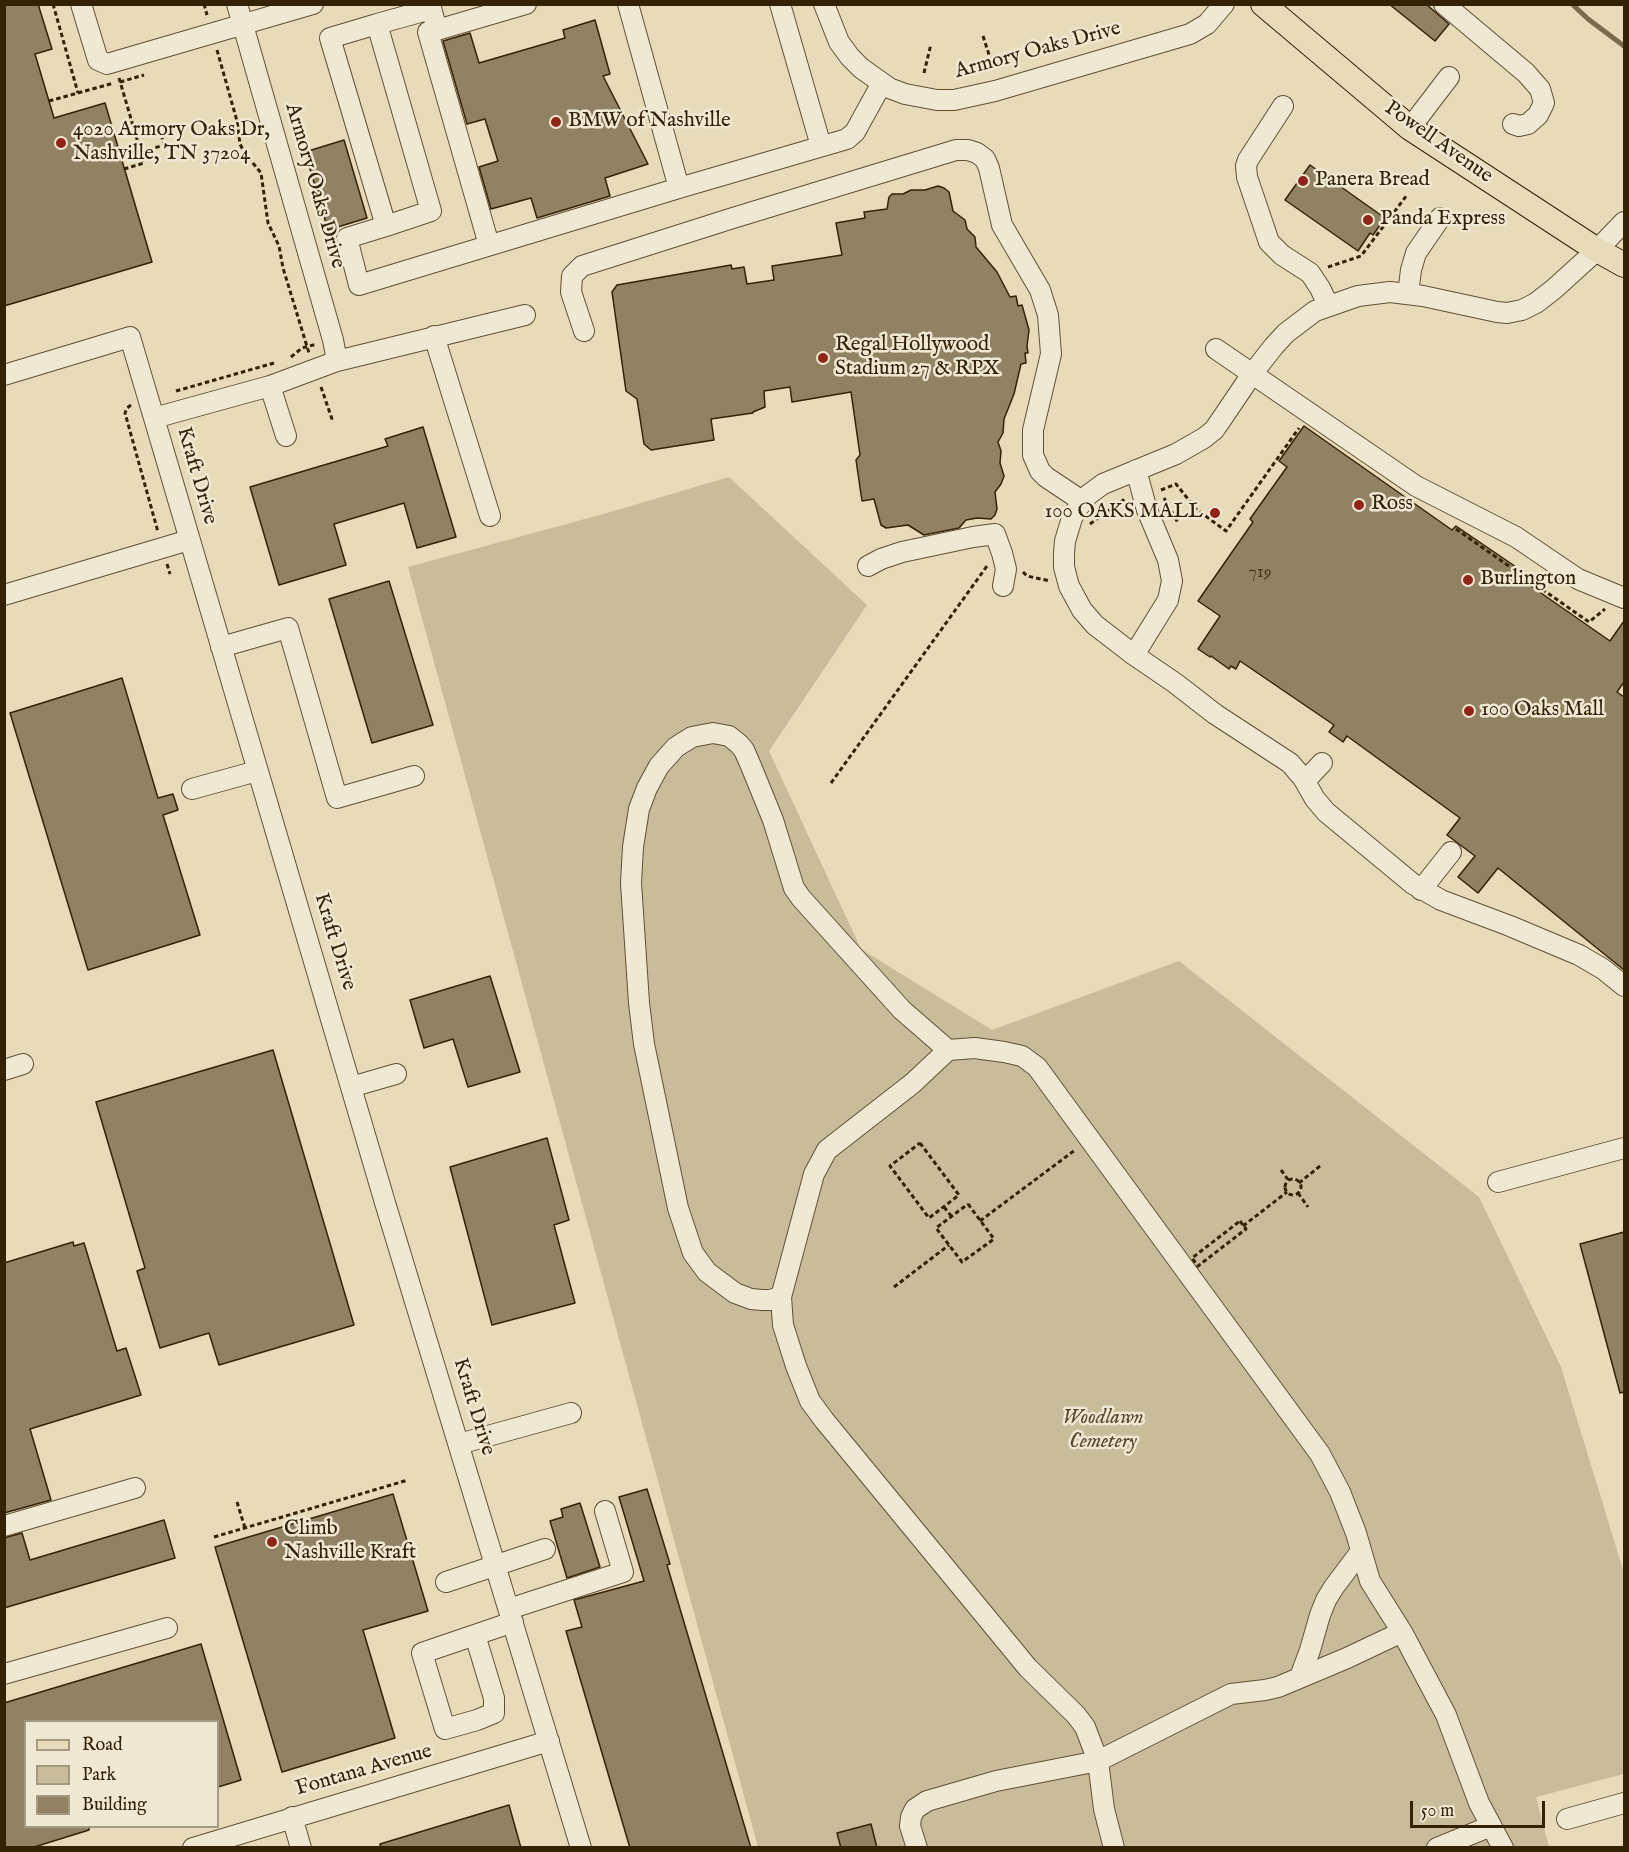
<!DOCTYPE html>
<html>
<head>
<meta charset="utf-8">
<style>
  body { margin:0 }
  #map { position:relative; width:1629px; height:1852px; overflow:hidden; background:#e8dbb9; font-family:"IM FELL English",serif }
  canvas { display:block }
  .frame { position:absolute; inset:0; border:6px solid #342207; pointer-events:none }
  .legend { position:absolute; left:24px; top:1720px; width:195px; height:108px; box-sizing:border-box; background:#f0e8d2; border:2px solid #a59981; margin:0; padding:8px 10px; list-style:none; font-size:18px; color:#342207 }
  .legend li { display:flex; align-items:center; gap:12px; height:30px }
  .legend b { width:30px; border:2px solid #a59981 }
  .scale { position:absolute; left:1410px; top:1801px; width:135px; height:27px; box-sizing:border-box; border:3px solid #342207; border-top:0; padding-left:8px; font-size:18px; line-height:21px; white-space:nowrap; color:#342207; -webkit-text-stroke:4px #f0e8d2; paint-order:stroke }
</style>
</head>
<body>
<div id="map">
<canvas width="1629" height="1852"></canvas>
<div class="frame"></div>
<ul class="legend">
<li><b style="height:8px;background:#e8dbb9"></b>Road</li>
<li><b style="height:16px;background:#c9bc9b"></b>Park</li>
<li><b style="height:16px;background:#928264"></b>Building</li>
</ul>
<div class="scale">50 m</div>
</div>
<script>
const c = document.querySelector('canvas').getContext('2d');
c.lineJoin = 'round';
function fill(path, color) { c.fillStyle = color; c.fill(path, 'evenodd'); }
const shape = rows => new Path2D(rows.map(r => 'M' + r).join(''));
function stroke(path, color, width, dash) { c.strokeStyle = color; c.lineWidth = width; c.lineCap = dash ? 'butt' : 'round'; c.setLineDash(dash || []); c.stroke(path); }
function label(font, color, halo, rows, align = 'center') {
  c.font = font + ' "IM FELL English",serif'; c.lineWidth = 5; c.setLineDash([]); c.textBaseline = 'middle'; c.strokeStyle = halo; c.fillStyle = color; for (const [text, x, y, turn = 0] of rows) {
    c.save(); c.translate(x, y); c.rotate((+turn || 0) * Math.PI / 180); c.textAlign = isNaN(turn) ? turn : align; if (halo) c.strokeText(text, 0, 0); c.fillText(text, 0, 0); c.restore();
  }
}
fill(shape([
  [729,477,867,605,769,751,861,949,992,1030,1179,961,1479,1197,1561,1367,1624,1573,1624,1774,1536,1797,1549,1847,758,1847,408,567,607,513]
]), '#c9bc9b');
stroke(shape([
  [1572,4,1588,19,1624,46]
]), '#7b6b4d', 5);
const building = shape([
  [4,4,38,4,52,49,35,54,54,118,105,103,152,262,4,306,4,4],
  [1389,4,1426,4,1449,24,1435,41,1389,4],
  [595,20,610,74,603,76,648,164,605,178,610,196,537,218,531,198,491,209,479,167,498,161,485,119,467,124,443,41,470,33,479,63,565,38,563,30,595,20],
  [344,140,367,218,328,230,305,152,344,140],
  [1310,165,1385,218,1373,235,1370,233,1358,251,1285,200,1310,165],
  [938,186,944,188,949,192,953,211,965,220,967,229,975,237,976,247,997,272,1010,297,1016,296,1018,306,1022,305,1029,330,1027,346,1028,353,1025,353,1026,363,1021,364,1014,394,1004,419,1003,433,998,442,1001,451,1000,463,1004,476,1001,484,995,492,997,509,995,515,991,519,977,518,966,520,959,528,924,535,908,525,886,528,881,525,874,499,862,501,856,460,860,455,851,392,792,402,790,387,764,391,765,407,753,412,753,413,711,419,714,440,651,450,644,444,637,399,626,391,612,292,617,285,731,265,732,269,744,267,747,284,774,280,772,266,842,255,836,223,865,218,864,212,887,209,889,197,892,194,903,194,911,190,925,190,938,186],
  [1304,426,1452,530,1456,526,1522,571,1518,577,1610,641,1624,621,1624,682,1617,692,1624,697,1624,970,1498,868,1478,893,1458,877,1475,856,1447,835,1460,818,1347,736,1343,742,1329,732,1334,725,1240,661,1236,669,1231,666,1229,669,1211,656,1210,657,1198,649,1220,616,1198,601,1253,522,1250,519,1287,467,1279,461,1304,426],
  [423,427,456,537,417,548,404,503,334,524,346,565,279,585,250,487,388,446,385,439,423,427],
  [389,581,433,725,372,743,329,599,389,581],
  [122,678,158,798,173,794,178,810,163,815,200,935,88,970,10,713,122,678],
  [490,976,520,1072,468,1087,453,1039,424,1048,410,1000,490,976],
  [273,1050,354,1325,219,1365,209,1333,160,1348,137,1271,145,1268,96,1102,273,1050],
  [547,1138,569,1220,554,1225,575,1303,492,1325,450,1167,547,1138],
  [1624,1232,1624,1392,1620,1393,1580,1244,1624,1232],
  [73,1242,74,1246,84,1243,117,1351,126,1348,141,1395,30,1429,51,1500,4,1513,4,1263,73,1242],
  [647,1489,670,1564,667,1565,751,1848,630,1848,566,1631,582,1627,574,1600,644,1581,619,1497,647,1489],
  [393,1494,428,1611,363,1630,395,1738,282,1772,215,1547,393,1494],
  [580,1503,600,1567,567,1578,550,1521,563,1517,561,1509,580,1503],
  [164,1520,175,1558,4,1608,4,1538,22,1533,30,1560,164,1520],
  [201,1644,241,1780,218,1787,218,1722,26,1722,26,1827,89,1827,89,1830,31,1848,4,1848,4,1703,201,1644],
  [509,1805,521,1848,381,1848,380,1844,509,1805],
  [871,1824,877,1848,841,1848,837,1833,871,1824]
]);
fill(building, '#928264');
stroke(building, '#342207', 1.5);
const minor = shape([
  [81,4,98,60,107,64,313,4],
  [237,4,333,340,337,361],
  [430,4,437,30,526,4],
  [628,4,679,188,847,139,855,132,882,83],
  [780,4,821,146],
  [824,4,839,42,850,57,861,68,889,88,905,94,937,100,954,100,995,91,1190,34,1207,24,1224,4],
  [1444,4,1526,73,1540,89,1544,103,1538,115,1528,124,1519,126,1513,124],
  [377,24,431,211,386,226,330,38,377,24],
  [377,24,431,9],
  [437,30,428,32,489,245],
  [1283,106,1248,160,1246,166,1247,177,1269,242,1282,255,1310,273,1320,288,1328,305],
  [1410,128,1449,77],
  [1624,222,1597,250,1554,289,1536,303,1522,310,1507,313,1497,312,1423,296,1390,292,1358,296,1315,311,1286,333,1274,346,1252,374,1223,417,1214,430,1204,438,1176,454,1103,484,1088,495,1077,509,1072,518,1065,541,1064,553,1064,567,1069,586,1082,610,1095,625,1134,655,1175,683,1215,714,1290,763,1303,778,1315,799,1326,812,1413,884,1441,900,1510,926,1579,955,1603,969,1624,986],
  [386,226,347,238,359,285,679,188],
  [1408,294,1411,270,1416,253,1440,218],
  [525,315,337,361,270,386,154,418,386,1206,581,1848],
  [584,331,571,292,572,276,582,266,733,218,956,150,968,150,977,153,985,159,989,168,1002,225,1040,290,1048,315,1051,354,1033,430,1033,455,1040,471,1046,477,1082,501],
  [434,336,490,516],
  [1216,349,1416,486,1516,537,1578,579,1624,598],
  [4,375,130,337,154,418],
  [270,386,286,436],
  [868,566,881,559,902,552,973,537,995,534,1002,553,1006,569,1003,586],
  [4,595,189,540],
  [221,647,288,628,337,798,414,776],
  [1134,655,1168,600,1172,581,1168,560,1147,510,1136,470],
  [1305,781,1322,763],
  [192,789,257,771],
  [1421,890,1451,852],
  [4,1070,23,1064],
  [351,1087,396,1074],
  [1498,1182,1624,1148],
  [781,1297,770,1300,762,1300,751,1299,735,1293,707,1272,693,1253,678,1208,644,1044,639,1003,631,883,633,847,639,809,647,788,659,766,676,747,692,737,713,733,729,736,739,744,744,750,751,766,773,820,794,888,801,898,902,1010,948,1050],
  [459,1444,571,1413],
  [4,1526,135,1488],
  [446,1582,545,1549],
  [509,1609,623,1572,605,1511],
  [475,1635,494,1698,494,1713,477,1720,445,1729,422,1653,513,1622],
  [4,1674,167,1628],
  [1300,1677,1310,1650,1320,1615,1326,1600,1334,1587,1361,1551],
  [292,1817,301,1848],
  [1567,1819,1624,1803],
  [193,1848,549,1741],
  [917,1848,910,1826,911,1817,915,1809,927,1801,996,1781,1098,1761,1231,1694,1265,1690,1278,1687,1347,1658,1402,1632],
  [1114,1848,1104,1809,1098,1761,1085,1727,1076,1715,1028,1668,824,1420,810,1401,796,1366,783,1325,781,1297,814,1174,827,1150,913,1083,948,1050,975,1048,1004,1052,1022,1056,1037,1067,1320,1454,1340,1492,1356,1533,1370,1581,1402,1632,1446,1715,1479,1803,1503,1848],
  [1437,1848,1491,1826]
]);
const major = shape([
  [1263,4,1410,128,1597,250,1624,265]
]);
stroke(minor, '#615034', 22);
stroke(major, '#342207', 26);
stroke(shape([
  [53,4,78,93],
  [204,4,207,15],
  [983,36,992,64],
  [217,50,237,121,240,144,244,152,261,173,268,223,279,246,283,268,309,353],
  [924,73,931,44],
  [119,78,144,163,124,169],
  [120,82,144,75],
  [49,101,114,83],
  [141,152,164,145,162,138],
  [1328,267,1361,256,1407,195],
  [291,357,302,348,317,344],
  [321,387,333,422],
  [176,391,274,363],
  [131,405,127,408,125,413,158,532],
  [1161,490,1176,484,1196,509,1226,531,1299,428],
  [1164,498,1178,523],
  [1090,524,1125,499],
  [1456,529,1589,622,1605,609],
  [167,564,170,574],
  [1023,572,1027,576,1050,581],
  [831,783,987,566],
  [920,1143,959,1195,929,1218,890,1166,920,1143],
  [1281,1170,1289,1181],
  '1285 1187a8 8 0 1 1 16 0a8 8 0 1 1-16 0Z',
  [1299,1183,1320,1166],
  [1298,1193,1308,1207],
  [968,1204,994,1239,962,1262,936,1228,968,1204],
  [944,1207,952,1217],
  [980,1221,1075,1150],
  [1240,1221,1246,1229,1198,1266,1192,1258,1240,1221],
  [1243,1226,1287,1192],
  [894,1287,949,1245],
  [237,1502,245,1528],
  [214,1537,408,1480]
]), '#342207', 3, [4.5, 3]);
stroke(minor, '#f0e8d2', 20);
stroke(major, '#e8dbb9', 24);
for (const [x, y, r, color] of [
  [556,122,6,"#8f2418"],
  [61,143,6,"#8f2418"],
  [1303,181,6,"#8f2418"],
  [1368,220,6,"#8f2418"],
  [823,358,6,"#8f2418"],
  [1359,505,6,"#8f2418"],
  [1215,513,6,"#8f2418"],
  [1468,580,6,"#8f2418"],
  [1469,711,6,"#8f2418"],
  [272,1542,6,"#8f2418"]
]) { const dot = new Path2D(); dot.arc(x, y, r, 0, 2 * Math.PI); c.fillStyle = color; c.fill(dot); stroke(dot, '#f0e8d2', 2); }
label('18px', '#4c3a1e', null, [
  ["719",1260,573]
]);
label('21px', '#342207', '#f0e8d2', [
  ["Armory Oaks Drive",1038,51,-15],
  ["Powell Avenue",1438,143,35],
  ["Armory Oaks Drive",314,186,74],
  ["Kraft Drive",196,476,74],
  ["Kraft Drive",334,942,73],
  ["Kraft Drive",473,1407,73],
  ["Fontana Avenue",364,1771,-16]
]);
label('21px', '#342207', '#f0e8d2', [
  ["BMW of Nashville",568,122],
  ["4020 Armory Oaks Dr,",73,131],
  ["Nashville, TN 37204",73,155],
  ["Panera Bread",1315,181],
  ["Panda Express",1380,220],
  ["Regal Hollywood",835,346],
  ["Stadium 27 & RPX",835,370],
  ["Ross",1371,505],
  ["100 OAKS MALL",1203,513,"right"],
  ["Burlington",1480,580],
  ["100 Oaks Mall",1481,711],
  ["Climb",284,1530],
  ["Nashville Kraft",284,1554]
], 'left');
label('italic 21px', '#59482c', '#f0e8d2', [
  ["Woodlawn",1103,1419],
  ["Cemetery",1103,1443]
]);
</script>
</body>
</html>
